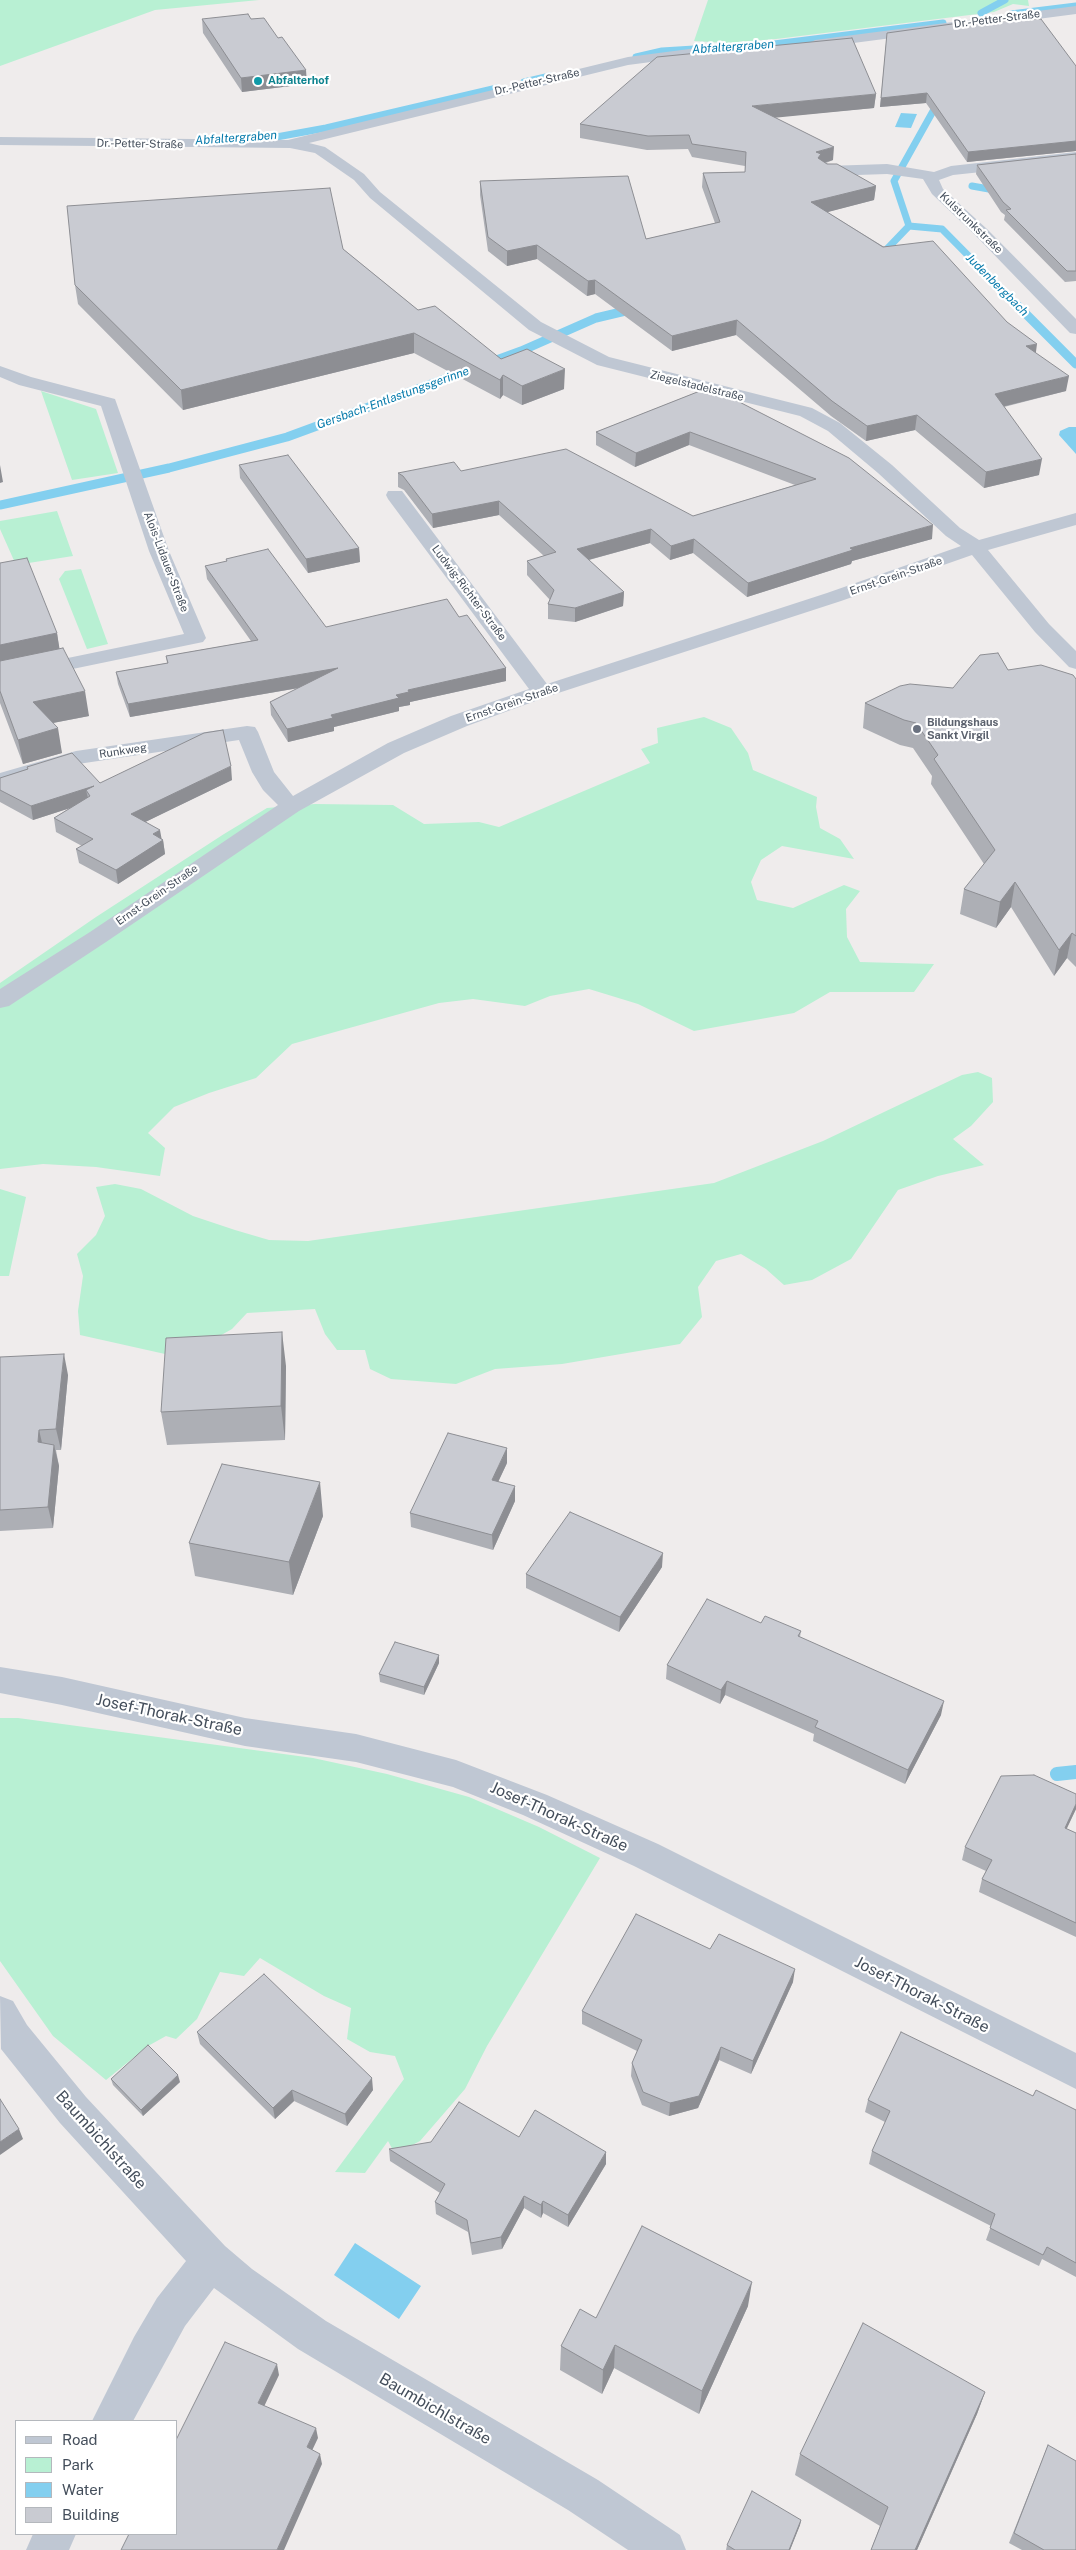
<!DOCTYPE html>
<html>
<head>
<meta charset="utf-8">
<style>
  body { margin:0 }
  #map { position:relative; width:1076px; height:2550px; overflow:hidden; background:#efecec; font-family:"Public Sans",sans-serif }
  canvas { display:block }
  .legend { position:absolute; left:15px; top:2420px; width:162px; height:115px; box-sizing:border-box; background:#fff; border:1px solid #b4b8bd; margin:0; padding:6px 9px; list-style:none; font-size:15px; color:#444e5b }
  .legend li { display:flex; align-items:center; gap:10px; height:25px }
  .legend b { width:25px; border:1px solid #b4b8bd }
</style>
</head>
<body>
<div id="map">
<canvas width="1076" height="2550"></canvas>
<ul class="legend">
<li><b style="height:6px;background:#bfc7d3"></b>Road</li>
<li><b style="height:14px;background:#b8f0d3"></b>Park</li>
<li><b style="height:14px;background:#83cfef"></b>Water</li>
<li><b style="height:14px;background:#c9cbd2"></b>Building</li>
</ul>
</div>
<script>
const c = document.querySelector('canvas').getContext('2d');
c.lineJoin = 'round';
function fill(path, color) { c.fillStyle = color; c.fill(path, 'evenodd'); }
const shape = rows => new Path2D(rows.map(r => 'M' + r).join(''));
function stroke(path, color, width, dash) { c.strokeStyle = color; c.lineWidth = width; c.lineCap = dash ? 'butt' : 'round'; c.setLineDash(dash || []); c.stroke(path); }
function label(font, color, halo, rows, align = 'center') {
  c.font = font + ' "Public Sans",sans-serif'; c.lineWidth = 4.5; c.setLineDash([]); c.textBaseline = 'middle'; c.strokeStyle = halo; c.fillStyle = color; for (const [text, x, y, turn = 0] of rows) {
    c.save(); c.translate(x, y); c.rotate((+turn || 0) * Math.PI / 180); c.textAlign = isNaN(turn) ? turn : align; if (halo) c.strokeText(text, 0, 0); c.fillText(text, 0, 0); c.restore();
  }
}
fill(shape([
  [0,0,259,0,155,10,0,66],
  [708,0,1028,0,1029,6,1013,4,994,12,776,39,727,43,694,41],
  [41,391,96,409,118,473,72,480],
  [57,511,73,556,16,565,0,529,0,521],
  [81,569,108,644,87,649,59,579,65,571],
  [704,717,731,728,748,753,753,770,817,797,816,807,820,828,840,839,854,859,782,846,761,860,751,882,757,900,793,908,844,885,860,891,846,909,847,937,860,962,934,964,914,992,830,992,794,1013,694,1031,638,1004,589,989,550,996,525,1006,473,999,439,1003,292,1044,256,1078,209,1093,174,1107,148,1133,165,1148,160,1176,96,1167,43,1164,0,1169,0,983,96,917,224,834,267,808,315,804,393,805,424,824,479,822,499,827,650,763,641,749,658,743,657,728],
  [978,1072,992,1078,993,1102,971,1126,953,1139,984,1165,938,1176,898,1190,851,1259,812,1280,784,1285,766,1269,741,1254,716,1261,698,1287,702,1317,680,1344,562,1364,495,1369,456,1384,391,1379,370,1369,365,1350,337,1350,325,1334,315,1309,247,1313,232,1329,216,1338,165,1354,80,1335,78,1311,83,1276,77,1254,96,1235,105,1216,96,1187,115,1184,141,1189,193,1216,235,1230,269,1240,308,1241,714,1183,823,1141,962,1075],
  [0,1189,26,1197,9,1276,0,1276],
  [0,1718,18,1718,313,1758,387,1774,469,1797,539,1827,600,1858,487,2046,465,2089,420,2141,395,2154,388,2141,365,2173,335,2172,404,2079,395,2056,370,2052,347,2039,351,2008,324,1996,260,1958,244,1976,220,1972,197,2019,176,2039,166,2036,148,2046,106,2080,53,2036,0,1961]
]), '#b8f0d3');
fill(shape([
  [901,113,917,114,911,128,895,127],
  [1069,427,1076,427,1076,454,1059,435,1060,431],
  [355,2243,421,2286,399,2319,334,2275]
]), '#83cfef');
stroke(shape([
  [981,13,1005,0],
  [1011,14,1076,6],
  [636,57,662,51,774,44,943,23],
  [524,82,550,76],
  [217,140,271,138,326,128,497,88],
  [972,186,1000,191],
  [909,226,942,229,1019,307],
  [875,253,886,250,909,226,894,181,937,104]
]), '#83cfef', 7);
stroke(shape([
  [1018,306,1076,364],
  [0,505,169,468,287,437,521,351,596,318,634,309]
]), '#83cfef', 9);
stroke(shape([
  [1057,1774,1076,1772]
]), '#83cfef', 14);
fill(shape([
  [1076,6,1076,14,815,48,808,44,815,40,1076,6],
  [745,47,750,48,752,51,750,54,697,56,628,65,309,143,325,147,364,174,380,192,541,322,609,357,812,408,840,423,892,465,960,528,979,540,1076,513,1076,525,988,550,1049,624,1076,651,1076,669,1069,667,1035,632,972,555,841,601,549,696,467,726,404,753,299,811,106,942,9,1006,0,1008,0,989,90,932,278,805,263,790,252,772,239,740,78,764,0,787,0,773,76,751,247,726,255,727,258,732,274,772,293,796,388,743,451,716,529,689,388,499,386,495,388,491,402,491,547,684,827,593,961,546,946,536,878,473,828,431,800,416,597,365,529,330,370,198,354,180,315,153,290,148,0,145,0,137,288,140,628,57,697,48,745,47],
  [1076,152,1076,162,953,175,939,180,943,189,987,229,1076,319,1076,334,1070,333,975,235,932,194,923,179,887,174,827,176,819,171,827,166,887,164,934,172,951,166,1076,152],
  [0,366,31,377,115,399,169,551,206,638,203,642,0,684,0,672,184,634,149,551,101,406,19,385,0,377,0,366],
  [0,1667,62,1677,245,1718,356,1734,456,1760,547,1795,658,1844,1076,2053,1076,2089,634,1866,523,1815,453,1787,356,1762,245,1746,62,1705,0,1693,0,1667],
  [0,1996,13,2001,27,2025,86,2097,225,2246,252,2269,326,2321,598,2480,680,2535,686,2550,628,2550,568,2510,298,2349,214,2288,185,2326,133,2421,92,2421,134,2337,157,2298,186,2261,60,2123,1,2049,0,1996],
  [33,2534,76,2534,69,2550,26,2550,33,2534]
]), '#bfc7d3');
fill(shape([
  [202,19,251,19,307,84,242,92,203,33],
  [887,33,1076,66,1076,151,967,162,926,103,880,107],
  [876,94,874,108,775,117,833,160,826,163,876,186,874,200,827,212,1007,322,1036,353,1066,391,1004,407,1039,475,984,488,915,430,866,441,831,416,736,335,672,351,595,294,587,296,537,259,507,266,488,251,480,195,480,181,646,239,715,223,702,187,703,173,745,172,745,166,692,157,688,149,647,150,580,138,580,124],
  [1076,154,1076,281,1065,282,1004,220,1005,215,1001,212,976,174,977,165],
  [343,249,418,310,501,359,564,389,522,405,503,395,500,399,414,353,183,410,78,304,75,285],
  [710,387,932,539,852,561,851,564,747,597,693,553,670,560,650,543,589,560,624,592,623,606,575,622,548,619,548,604,550,600,527,575,527,561,544,556,499,515,433,528,404,490,398,487,398,473,461,471,693,516,795,485,689,445,635,467,596,445,596,432],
  [239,465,359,548,360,562,308,573,240,478],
  [226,559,326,627,459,617,506,668,506,681,410,702,410,705,399,707,399,711,334,727,334,731,288,742,271,715,270,702,299,688,130,717,118,684,116,672,167,663,166,656,251,641,207,579,205,566,226,562],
  [0,563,57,633,59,648,89,716,53,723,62,753,23,764,0,703],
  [1008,670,1076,679,1076,967,1067,958,1054,976,1011,907,996,928,960,914,964,889,984,864,931,784,932,776,913,748,900,745,863,728,865,703,953,688],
  [27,767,100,783,232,780,145,822,161,839,163,840,165,854,118,884,79,863,76,849,82,846,56,832,54,818,70,808,33,820,0,802,0,778,27,769],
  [0,1357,68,1375,61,1450,56,1450,59,1466,53,1528,0,1531],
  [286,1366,285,1440,167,1445,161,1412],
  [507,1463,498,1482,515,1501,493,1550,411,1527,410,1513],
  [323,1516,293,1595,195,1576,189,1543],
  [662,1567,619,1632,526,1588,526,1574],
  [761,1623,801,1631,800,1637,941,1715,905,1784,813,1741,814,1734,725,1695,720,1704,666,1679,667,1665],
  [439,1663,424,1695,380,1682,379,1674],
  [1076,1794,1076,1809,1066,1829,1076,1833,1076,1937,979,1892,982,1879,986,1871,962,1860,965,1847],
  [710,1949,793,1982,751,2074,719,2060,698,2108,669,2116,642,2105,631,2076,632,2063,637,2051,582,2024,582,2011],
  [197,2032,373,2090,347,2126,294,2101,275,2119,200,2044],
  [111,2079,180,2082,143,2116,113,2085],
  [1033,2096,1076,2110,1076,2277,1042,2259,1039,2266,986,2240,991,2226,869,2164,872,2151,885,2122,865,2112,868,2100],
  [519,2137,606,2164,568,2227,543,2213,541,2218,524,2208,502,2249,472,2255,468,2232,436,2214,435,2202,440,2193,390,2161,389,2149],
  [748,2306,699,2414,614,2368,602,2394,560,2370,561,2346,596,2318],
  [985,2392,977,2414,917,2550,871,2550,880,2526,795,2475,800,2454],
  [1048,2445,1076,2550,1022,2550,1009,2543],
  [801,2520,800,2525,790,2550,726,2550,727,2545]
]), '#adafb5');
fill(shape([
  [306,70,307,84,242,92,241,78],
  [927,93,926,103,880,107,881,98],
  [876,94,874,108,752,120,752,106],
  [1076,141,1076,151,967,162,968,152],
  [834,147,833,160,820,164,816,152],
  [876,186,874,200,809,217,811,202],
  [537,245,537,259,507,266,507,251],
  [595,280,595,294,587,296,588,281],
  [737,320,736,335,672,351,672,336],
  [414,333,414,353,183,410,181,390],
  [1037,344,1035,359,1026,346],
  [565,369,564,389,522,405,522,386],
  [503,375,503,395,500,399,500,380],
  [1069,376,1066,391,993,409,995,394],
  [917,415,915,430,866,441,867,426],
  [690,432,689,445,635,467,636,453],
  [1042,459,1039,475,984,488,986,472],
  [0,465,3,482,0,483],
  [499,501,499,515,433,528,432,514],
  [933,525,932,539,852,561,851,564,747,597,748,583,850,548],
  [651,529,650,543,577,563,577,549],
  [694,539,693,553,670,560,671,546],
  [359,548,360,562,308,573,306,559],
  [624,592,623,606,575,622,575,608],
  [57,633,61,658,0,670,0,645],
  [338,668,339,681,130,717,128,704],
  [506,668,506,681,410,702,410,705,399,707,399,711,334,727,334,731,288,742,287,729,396,695,408,690],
  [85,691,89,716,37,726,33,702],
  [58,728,62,753,23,764,18,740],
  [231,766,232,780,133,828,131,814],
  [94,786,90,796,86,790,89,802,33,820,31,806],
  [160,830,162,841,163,840,165,854,118,884,116,870,153,834],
  [1015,882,1011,907,996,928,1000,902],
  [1072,933,1067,958,1054,976,1059,950],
  [282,1332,286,1366,285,1440,281,1406],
  [64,1354,68,1375,61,1450,56,1429],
  [39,1430,44,1451,38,1442],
  [54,1445,59,1466,53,1528,48,1507],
  [507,1448,507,1463,492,1495,492,1480],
  [320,1482,323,1516,293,1595,289,1562],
  [515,1486,515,1501,493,1550,492,1535],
  [663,1553,662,1567,619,1632,620,1617],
  [439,1655,439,1663,424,1695,424,1687],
  [727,1681,725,1695,720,1704,721,1690],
  [944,1701,941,1715,905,1784,908,1770],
  [1076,1804,1076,1809,1061,1841,1065,1828],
  [795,1969,793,1982,751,2074,753,2061],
  [721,2047,719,2060,698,2108,669,2116,670,2103],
  [178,2075,180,2082,143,2116,141,2110],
  [372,2078,373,2090,347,2126,345,2114],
  [292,2090,294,2101,275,2119,273,2108],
  [19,2129,23,2139,0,2155,0,2142],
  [606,2152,606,2164,568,2227,568,2215],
  [524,2196,524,2208,502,2249,501,2237],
  [543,2201,543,2213,541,2218,541,2205],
  [752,2282,748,2306,699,2414,702,2391],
  [615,2345,614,2368,602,2394,603,2370],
  [277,2364,279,2375,261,2413,258,2403],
  [985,2392,977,2414,917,2550,915,2550],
  [316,2428,318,2438,309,2457,307,2447],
  [320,2454,322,2464,284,2550,277,2550],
  [801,2520,800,2525,790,2550,789,2550]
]), '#8d8e93');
const building = shape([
  [248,14,251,19,264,18,278,38,282,37,306,70,241,78,202,19,248,14],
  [1041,19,1076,66,1076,141,968,152,927,93,881,98,887,33,952,24,1041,19],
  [852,38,876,94,752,106,834,147,816,152,821,154,818,158,827,164,837,164,876,186,811,202,883,247,933,241,1007,322,1037,344,1026,346,1069,376,995,394,1042,459,986,472,917,415,867,426,832,401,737,320,672,336,595,280,588,281,537,245,507,251,488,237,480,181,628,176,646,239,720,222,703,173,745,172,746,152,692,144,689,135,648,136,580,124,657,57,852,38],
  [1076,154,1076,271,1067,271,1006,210,1011,209,1003,202,977,165,1076,154],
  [330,188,343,249,418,310,435,306,501,359,527,349,565,369,522,386,503,375,500,380,414,333,181,390,75,285,67,206,330,188],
  [710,387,849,458,933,525,850,548,853,550,748,583,694,539,671,546,651,529,577,549,624,592,575,608,548,604,554,590,527,561,556,552,499,501,432,514,403,476,398,473,454,462,461,471,566,449,693,516,816,479,690,432,636,453,596,432,710,387],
  [288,455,359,548,306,559,239,465,288,455],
  [268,549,326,627,447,599,459,617,467,615,506,668,408,690,409,692,396,695,399,698,331,715,333,718,287,729,270,702,338,668,128,704,116,672,168,663,166,656,258,640,205,566,227,561,226,559,268,549],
  [27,558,57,633,0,645,0,563,27,558],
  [63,648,85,691,33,702,58,728,18,740,0,691,0,661,63,648],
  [998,653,1008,670,1041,665,1073,675,1076,679,1076,936,1072,933,1059,950,1015,882,1000,902,964,889,995,850,934,759,938,755,916,723,904,720,865,703,900,686,910,684,953,688,980,655,998,653],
  [223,730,231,766,131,814,160,830,153,834,163,840,116,870,76,849,93,839,54,818,90,796,86,790,94,786,31,806,0,790,0,778,28,769,27,767,72,753,100,783,204,733,223,730],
  [282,1332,281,1406,161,1412,166,1338,282,1332],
  [64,1354,56,1429,39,1430,38,1442,54,1445,48,1507,0,1510,0,1357,64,1354],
  [448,1433,507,1448,492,1480,515,1486,492,1535,410,1513,448,1433],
  [222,1464,320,1482,289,1562,189,1543,222,1464],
  [570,1512,663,1553,620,1617,526,1574,570,1512],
  [707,1599,761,1623,765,1616,801,1631,798,1636,944,1701,908,1770,815,1727,818,1721,727,1681,721,1690,667,1665,707,1599],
  [395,1642,439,1655,424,1687,379,1674,395,1642],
  [1034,1775,1076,1794,1076,1804,1065,1828,1076,1833,1076,1923,982,1879,992,1860,965,1847,1001,1776,1034,1775],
  [636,1914,710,1949,719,1934,795,1969,753,2061,721,2047,699,2096,670,2103,643,2092,632,2063,642,2040,582,2011,636,1914],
  [264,1974,372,2078,345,2114,292,2090,273,2108,197,2032,264,1974],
  [901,2032,1033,2096,1036,2090,1076,2110,1076,2263,1047,2247,1043,2255,990,2228,995,2214,872,2151,890,2111,868,2100,901,2032],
  [148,2045,178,2075,141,2110,111,2079,148,2045],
  [0,2099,19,2129,0,2142,0,2099],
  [459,2102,519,2137,535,2110,606,2152,568,2215,543,2201,541,2205,524,2196,501,2237,471,2243,467,2220,435,2202,445,2184,389,2149,431,2142,459,2102],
  [642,2226,752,2282,702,2391,615,2345,603,2370,561,2346,580,2309,596,2318,642,2226],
  [863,2323,985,2392,915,2550,871,2550,888,2507,800,2454,863,2323],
  [225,2342,277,2364,258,2403,316,2428,307,2447,320,2454,277,2550,121,2550,129,2534,176,2534,176,2440,225,2342],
  [1048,2445,1076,2461,1076,2550,1044,2550,1014,2533,1048,2445],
  [752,2491,801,2520,789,2550,735,2550,727,2545,752,2491]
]);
fill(building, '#c9cbd2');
stroke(building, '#8d8e93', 1);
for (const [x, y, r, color] of [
  [258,81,5,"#0f9aa8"],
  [917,729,5,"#6b7280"]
]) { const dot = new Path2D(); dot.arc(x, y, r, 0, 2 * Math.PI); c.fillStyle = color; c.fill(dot); stroke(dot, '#fff', 2); }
label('11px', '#444e5b', '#fff', [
  ["Dr.-Petter-Straße",997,19,-7],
  ["Dr.-Petter-Straße",537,82,-13],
  ["Dr.-Petter-Straße",140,144,1],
  ["Kulstrunkstraße",971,223,44],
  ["Ziegelstadelstraße",697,386,14],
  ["Alois-Lidauer-Straße",166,562,69],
  ["Ernst-Grein-Straße",896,576,-19],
  ["Ludwig-Richter-Straße",469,593,53],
  ["Ernst-Grein-Straße",512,703,-19],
  ["Runkweg",123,751,-9],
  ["Ernst-Grein-Straße",157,895,-35]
]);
label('bold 11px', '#0d838f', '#fff', [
  ["Abfalterhof",268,81]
], 'left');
label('bold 11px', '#5b616d', '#fff', [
  ["Bildungshaus",927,723],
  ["Sankt Virgil",927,736]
], 'left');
label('italic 12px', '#067aab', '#fff', [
  ["Abfaltergraben",733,47,-4],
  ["Abfaltergraben",236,138,-4],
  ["Judenbergbach",997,285,45],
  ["Gersbach-Entlastungsgerinne",393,398,-20]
]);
label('16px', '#444e5b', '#fff', [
  ["Josef-Thorak-Straße",169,1715,12],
  ["Josef-Thorak-Straße",559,1817,24],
  ["Josef-Thorak-Straße",922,1995,27],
  ["Baumbichlstraße",101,2140,48],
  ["Baumbichlstraße",435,2409,30]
]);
</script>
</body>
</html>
